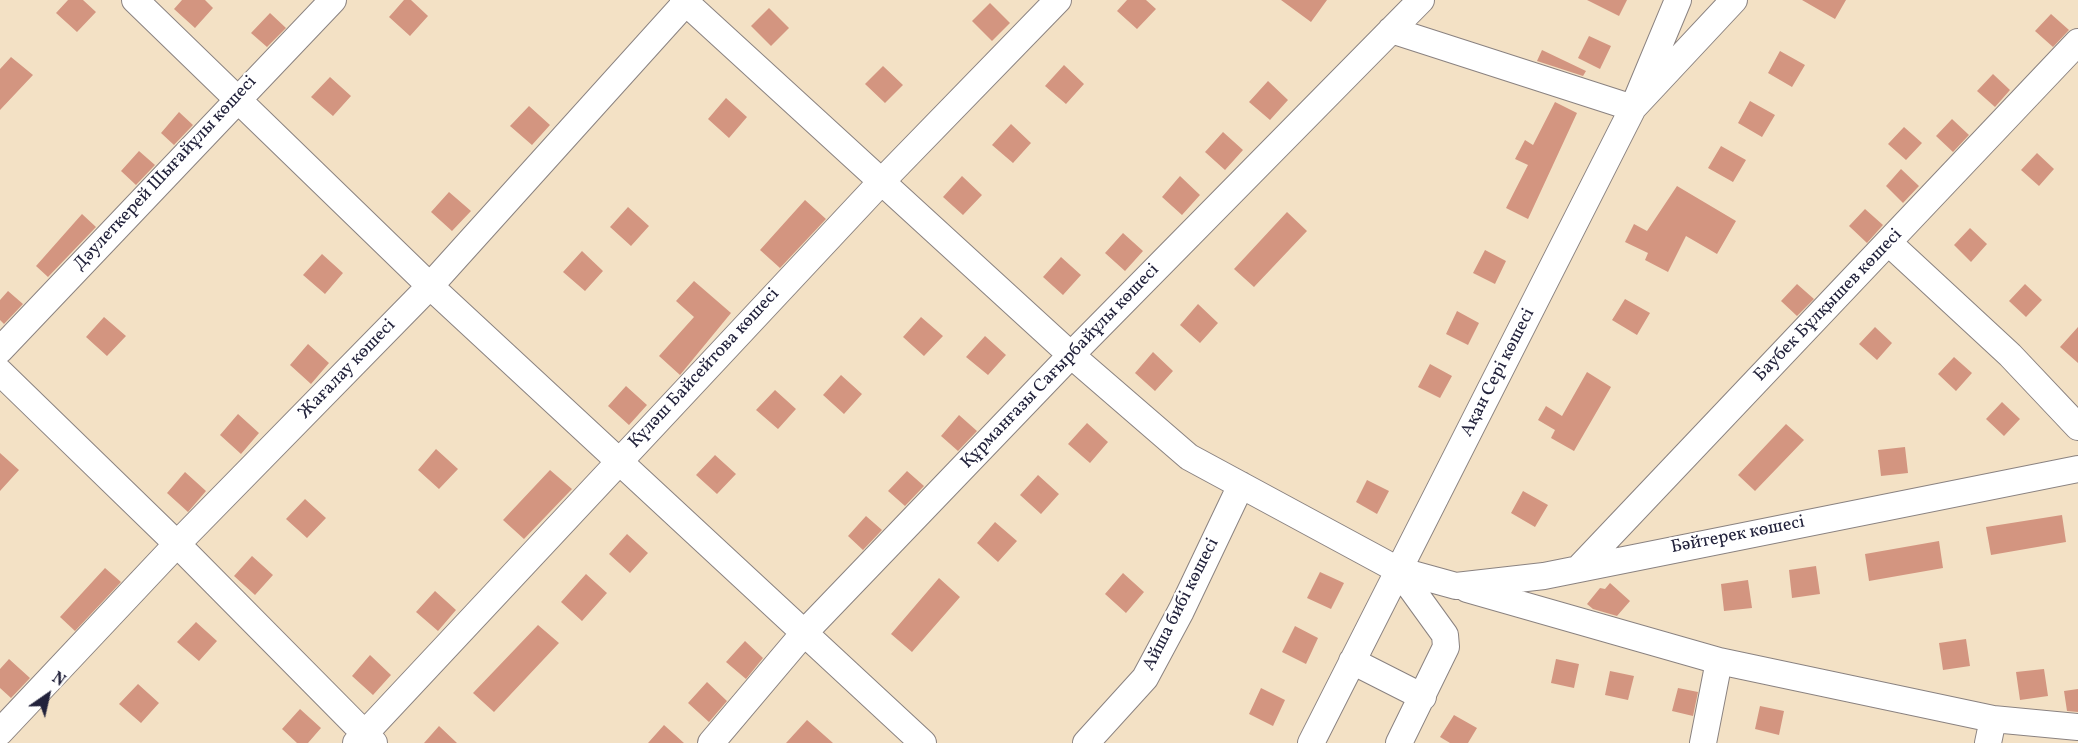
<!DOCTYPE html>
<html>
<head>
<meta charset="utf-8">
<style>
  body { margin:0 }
  #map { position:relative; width:2078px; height:743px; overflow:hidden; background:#f3e1c5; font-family:Vollkorn,serif }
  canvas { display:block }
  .north { position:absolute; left:18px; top:665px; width:60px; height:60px; -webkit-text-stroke:4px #fff; paint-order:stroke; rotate:34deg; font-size:16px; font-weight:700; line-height:24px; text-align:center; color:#22223b }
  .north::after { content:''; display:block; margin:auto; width:21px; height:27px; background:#22223b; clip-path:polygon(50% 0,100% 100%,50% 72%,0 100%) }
</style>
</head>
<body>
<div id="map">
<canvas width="2078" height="743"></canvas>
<div class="north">N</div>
</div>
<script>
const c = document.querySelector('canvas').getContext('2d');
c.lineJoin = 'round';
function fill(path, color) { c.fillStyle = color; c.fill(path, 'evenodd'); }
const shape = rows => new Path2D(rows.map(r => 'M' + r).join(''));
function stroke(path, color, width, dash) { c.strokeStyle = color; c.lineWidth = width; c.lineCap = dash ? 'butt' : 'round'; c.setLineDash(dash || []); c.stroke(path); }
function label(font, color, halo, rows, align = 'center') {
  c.font = font + ' Vollkorn,serif'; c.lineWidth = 5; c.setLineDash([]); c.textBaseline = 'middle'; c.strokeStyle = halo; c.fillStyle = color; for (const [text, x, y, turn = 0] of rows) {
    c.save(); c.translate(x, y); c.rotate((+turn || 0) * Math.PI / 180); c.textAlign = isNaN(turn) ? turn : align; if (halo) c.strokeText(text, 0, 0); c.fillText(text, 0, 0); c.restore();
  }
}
fill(shape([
  [68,0,83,0,96,12,77,32,56,13],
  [182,0,205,0,213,8,195,28,174,9],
  [404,0,411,0,428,16,410,36,389,17],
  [1127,0,1146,0,1156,9,1137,29,1117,11],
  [1281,0,1327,0,1311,22],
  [1587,0,1627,0,1619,16],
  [1802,0,1846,0,1835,19],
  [990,3,1010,23,992,41,972,21],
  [769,8,789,28,771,46,751,26],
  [270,13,286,28,267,47,251,33],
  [2051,14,2069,30,2053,47,2035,31],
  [1589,36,1611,46,1600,69,1578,58],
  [1542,50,1586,71,1583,76,1537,61],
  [1780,51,1805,65,1792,87,1768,73],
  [11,57,33,75,0,110,0,69],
  [1064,65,1084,84,1066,104,1045,86],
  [883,66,903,85,885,103,865,84],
  [1993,74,2010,90,1995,107,1977,91],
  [330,77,351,96,333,116,311,97],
  [1268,81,1288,100,1270,120,1249,102],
  [726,98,747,117,729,138,708,119],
  [1750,101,1775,115,1762,137,1738,123],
  [1555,102,1577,113,1528,219,1506,208,1528,165,1515,159,1525,140,1533,145],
  [529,106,550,125,532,145,510,126],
  [179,112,193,125,174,145,161,133],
  [1952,119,1969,135,1953,152,1936,136],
  [1011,124,1031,143,1013,163,992,145],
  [1904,127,1922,143,1906,160,1888,144],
  [1223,132,1243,150,1225,170,1205,152],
  [1721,146,1746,160,1733,182,1708,168],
  [139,151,155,165,136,185,121,171],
  [2037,153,2054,169,2039,186,2021,170],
  [1901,169,1919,186,1903,203,1886,186],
  [962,176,982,195,963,215,943,197],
  [1180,176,1200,195,1182,215,1162,197],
  [1677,186,1736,221,1717,254,1686,236,1668,272,1645,260,1648,253,1625,242,1634,224,1647,231],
  [449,192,471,211,452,231,431,212],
  [805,200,826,219,780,268,760,250],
  [628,207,649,226,631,246,610,227],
  [1865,209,1883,225,1867,243,1849,226],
  [1287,212,1307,231,1254,287,1234,269],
  [82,214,96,227,48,277,36,266],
  [1970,228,1987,244,1971,262,1954,245],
  [1123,233,1143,251,1125,271,1105,253],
  [1485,250,1506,261,1495,284,1473,273],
  [582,251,603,271,585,291,563,272],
  [322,254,343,273,325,294,303,275],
  [1061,257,1081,275,1063,295,1043,277],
  [694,281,731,313,680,375,659,356,694,317,676,301],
  [1797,284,1814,299,1797,316,1781,301],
  [2025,284,2042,300,2026,317,2009,301],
  [8,291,23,304,4,324,0,320,0,300],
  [1625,299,1650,313,1637,335,1612,320],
  [1198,304,1218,323,1200,343,1180,325],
  [1457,311,1479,323,1468,345,1446,334],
  [104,317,126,336,107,356,86,337],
  [921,317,943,336,924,356,903,337],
  [1875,327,1892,343,1877,360,1859,344],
  [2078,327,2078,363,2060,347],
  [985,336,1006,355,988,375,966,357],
  [308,344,329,363,311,384,290,365],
  [1153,352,1173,371,1155,391,1135,373],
  [1954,357,1972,373,1956,391,1938,374],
  [1430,364,1452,376,1440,398,1418,387],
  [1587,372,1611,387,1574,451,1551,438,1555,430,1538,420,1546,406,1562,416],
  [841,375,862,394,844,414,823,395],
  [626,386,647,405,629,425,608,406],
  [775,390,796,409,778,429,756,410],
  [2002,402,2020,419,2004,436,1986,419],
  [238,414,259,433,241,454,220,435],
  [959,415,977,431,958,451,941,436],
  [1087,423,1108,442,1090,463,1068,444],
  [1786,424,1804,440,1755,491,1738,475],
  [1905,447,1908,473,1881,476,1878,450],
  [436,449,458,469,439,489,418,470],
  [0,453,19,470,0,491],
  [715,455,736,474,717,494,696,475],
  [550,470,572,489,524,539,503,520],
  [907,471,924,486,905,506,888,491],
  [185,472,206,491,188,512,167,493],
  [1038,475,1059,494,1041,514,1020,495],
  [1367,480,1389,491,1377,514,1356,502],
  [1523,491,1548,505,1535,527,1511,513],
  [305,499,326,518,307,538,286,519],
  [2062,515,2066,542,1991,555,1986,527],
  [866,516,882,530,863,550,848,536],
  [995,522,1017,541,998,562,977,543],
  [627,534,648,553,630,573,609,554],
  [1939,541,1943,568,1869,581,1865,554],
  [252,556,273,575,255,595,234,576],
  [1816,566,1820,594,1792,598,1789,570],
  [105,568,121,582,75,631,60,617],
  [1320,572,1344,583,1331,609,1307,598],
  [1123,573,1144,592,1126,613,1105,594],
  [586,574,607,593,582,621,561,602],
  [939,578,960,597,912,652,891,634],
  [1748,580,1752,608,1724,611,1721,584],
  [1610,583,1630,601,1617,616,1593,609,1587,604,1600,588,1605,589],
  [435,591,456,610,438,631,416,612],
  [196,622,217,641,199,661,177,642],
  [538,625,559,643,494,712,473,693],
  [1295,626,1318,638,1306,664,1282,652],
  [1966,639,1970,666,1943,670,1939,643],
  [745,641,763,658,746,679,726,662],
  [370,655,391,675,373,695,352,676],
  [9,659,30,678,11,698,0,688,0,669],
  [1556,659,1579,664,1574,688,1551,683],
  [2044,669,2048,696,2020,700,2016,672],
  [1610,671,1634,676,1628,700,1605,695],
  [707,682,727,701,709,722,688,703],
  [138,684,159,703,141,723,119,704],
  [1261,688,1285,700,1273,726,1249,714],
  [1678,688,1698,692,1693,716,1672,711],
  [2078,689,2078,712,2067,711,2064,691],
  [1760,706,1784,711,1779,735,1755,729],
  [300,709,321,728,308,743,297,743,282,729],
  [1454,715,1477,728,1468,743,1450,743,1440,737],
  [807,720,833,743,786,743],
  [664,725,684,743,648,743],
  [439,726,457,743,424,743]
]), '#d39580');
const minor = shape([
  [135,0,430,286,923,743],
  [683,0,1071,355,1189,457,1398,570,1445,635,1446,647,1399,743],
  [1391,30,1633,108,1734,0],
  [1889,243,2010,355,2078,427],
  [0,350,333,0],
  [0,372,177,544,374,743],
  [1579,568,2078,42],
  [1398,570,1456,586,1544,576,2078,469],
  [1467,589,1719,661,1993,719,2078,727],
  [1352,661,1423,697],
  [0,732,177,544,430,286,688,0],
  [356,743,882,181,1058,0],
  [711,743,804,633,1071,355,1421,0],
  [1086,743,1145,678,1181,611,1241,485],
  [1311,743,1633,108,1678,0],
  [1703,743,1719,661],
  [1988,743,1993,719]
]);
stroke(minor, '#8a8280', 28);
stroke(minor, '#fff', 26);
label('18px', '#22223b', '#fff', [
  ["Дәулеткерей Шығайұлы көшесі",166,174,-47],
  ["Баубек Бұлқышев көшесі",1829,306,-46],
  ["Құрманғазы Сағырбайұлы көшесі",1061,367,-46],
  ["Күләш Байсейтова көшесі",705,369,-47],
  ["Жағалау көшесі",348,370,-46],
  ["Ақан Сері көшесі",1499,373,-63],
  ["Бәйтерек көшесі",1738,536,-11],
  ["Айша бибі көшесі",1182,605,-63]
]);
</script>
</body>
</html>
